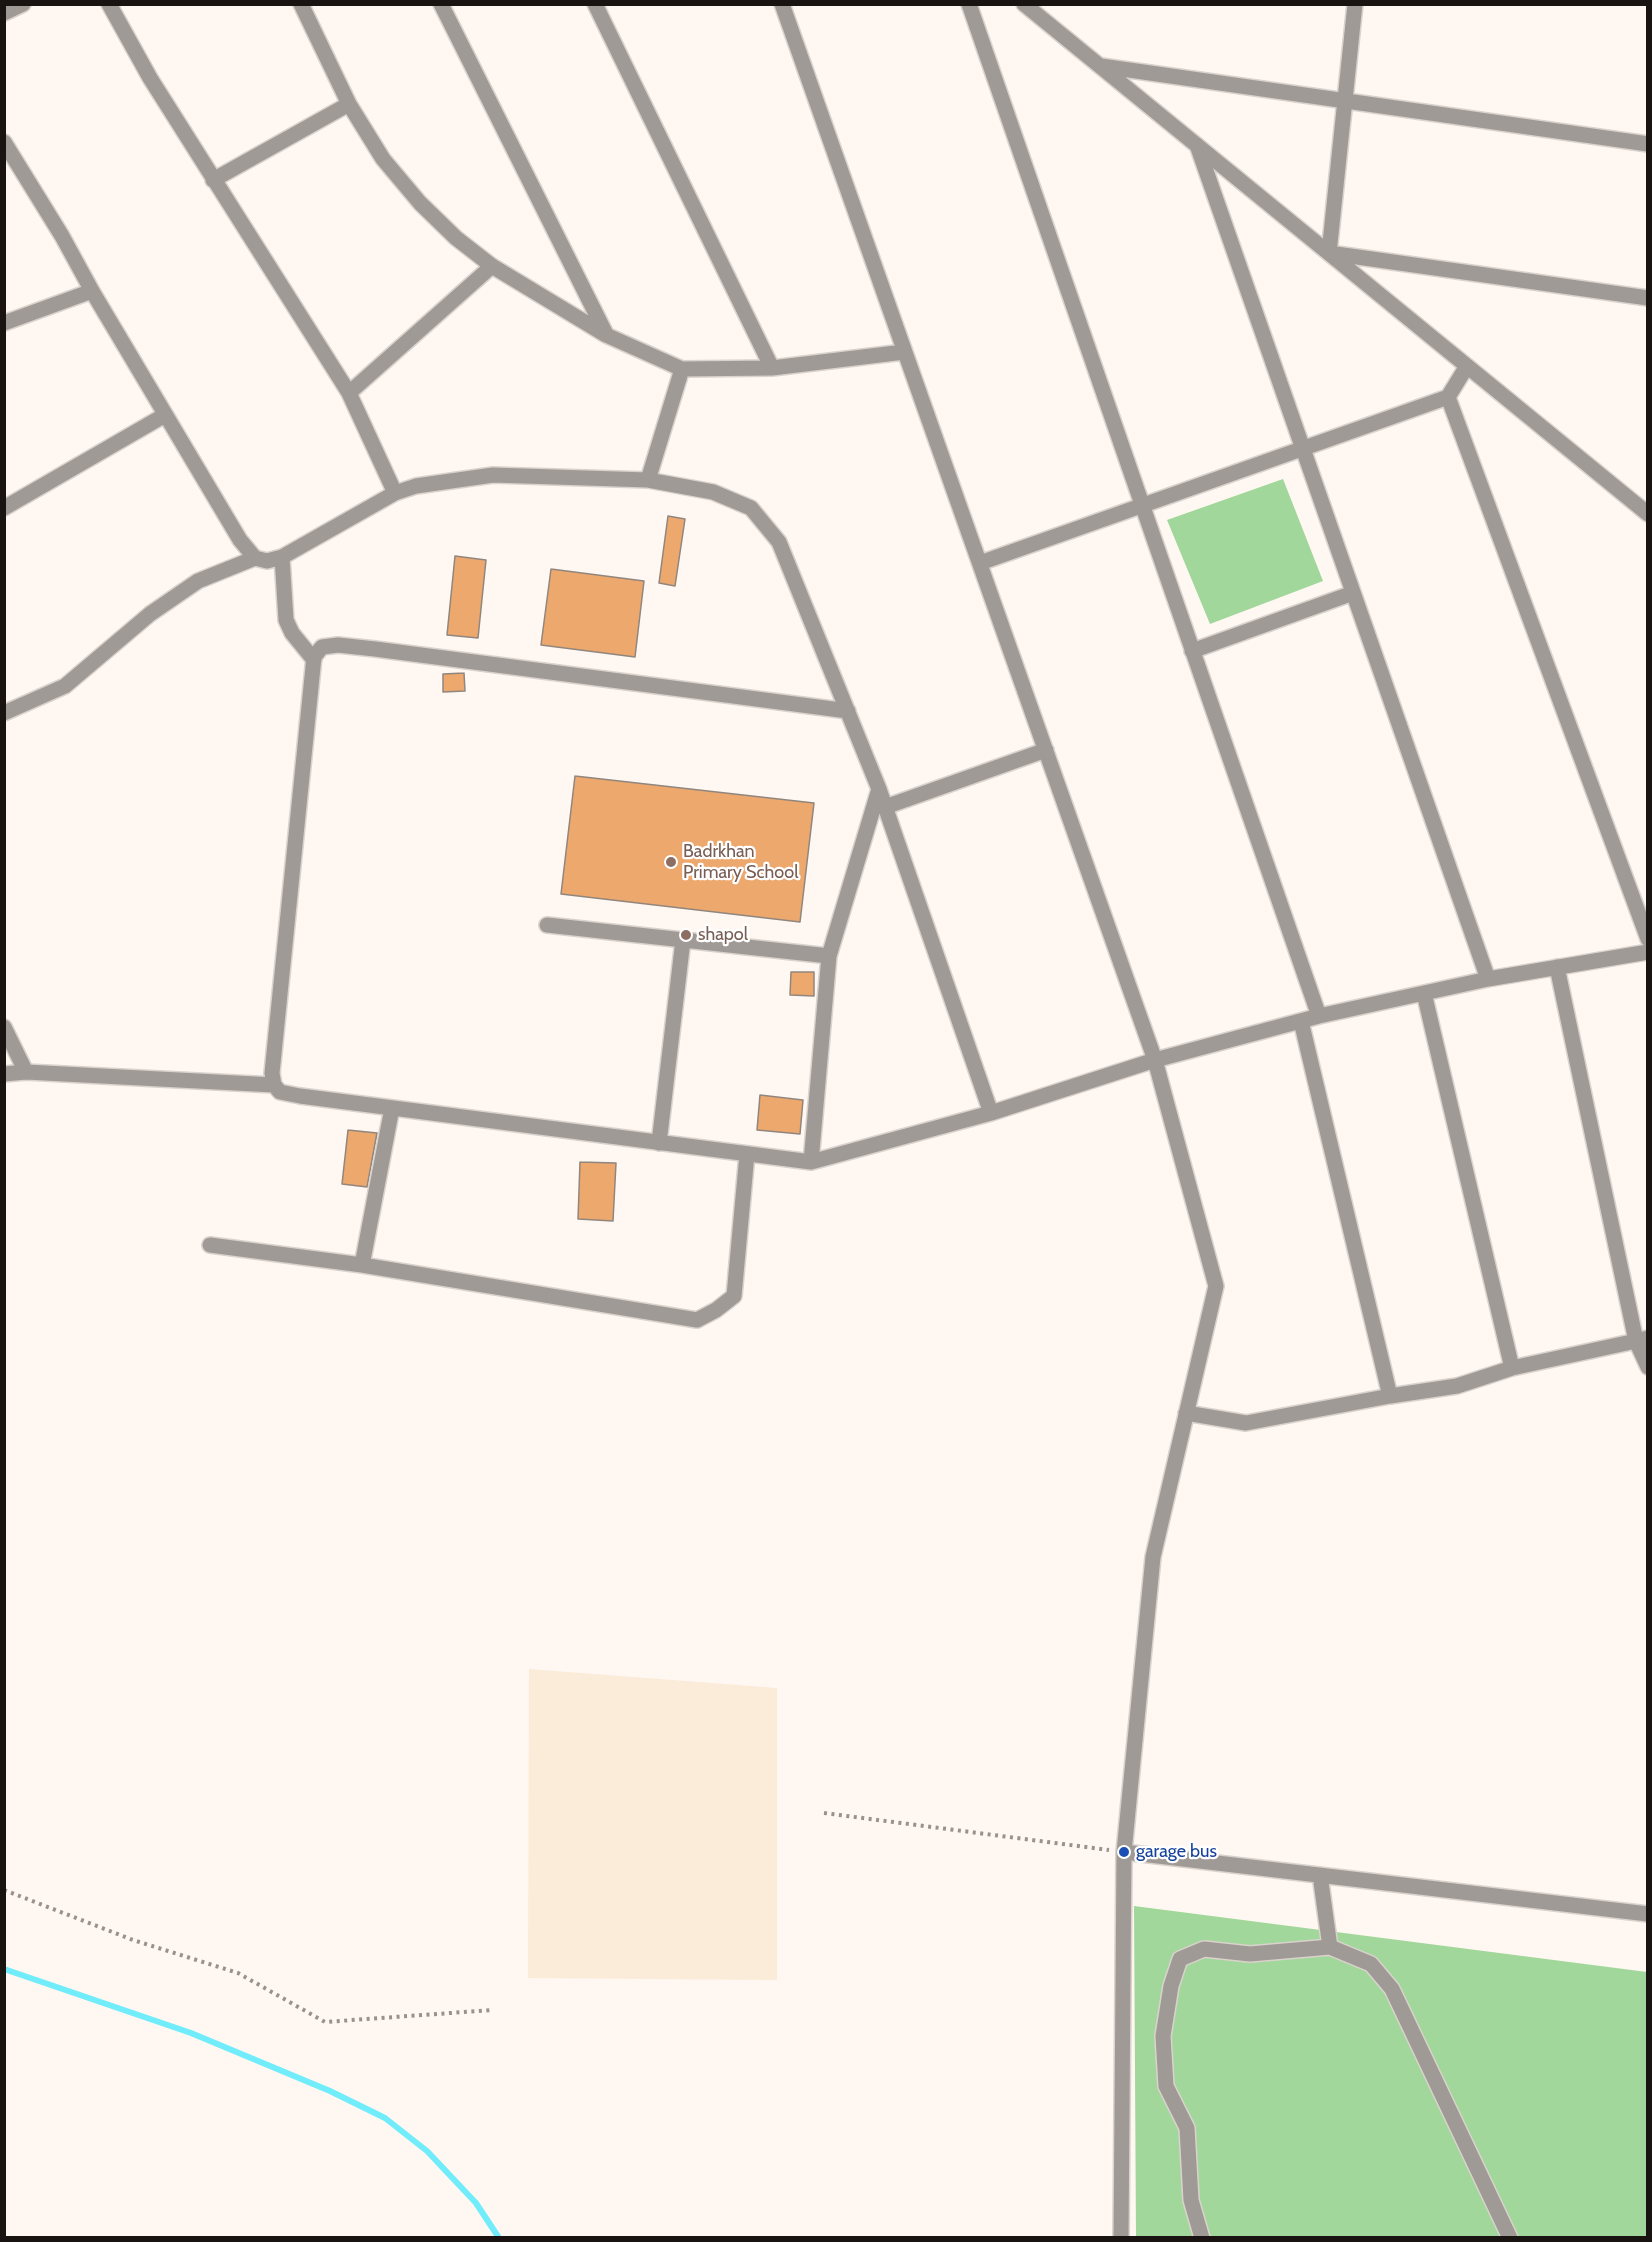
<!DOCTYPE html>
<html>
<head>
<meta charset="utf-8">
<style>
  body { margin:0 }
  #map { position:relative; width:1652px; height:2242px; overflow:hidden; background:#fff7f1; font-family:Cabin,sans-serif }
  canvas { display:block }
  .frame { position:absolute; inset:0; border:6px solid #191411; pointer-events:none }
</style>
</head>
<body>
<div id="map">
<canvas width="1652" height="2242"></canvas>
<div class="frame"></div>
</div>
<script>
const c = document.querySelector('canvas').getContext('2d');
c.lineJoin = 'round';
function fill(path, color) { c.fillStyle = color; c.fill(path, 'evenodd'); }
const shape = rows => new Path2D(rows.map(r => 'M' + r).join(''));
function stroke(path, color, width, dash) { c.strokeStyle = color; c.lineWidth = width; c.lineCap = dash ? 'butt' : 'round'; c.setLineDash(dash || []); c.stroke(path); }
function label(font, color, halo, rows, align = 'center') {
  c.font = font + ' Cabin,sans-serif'; c.lineWidth = 4.5; c.setLineDash([]); c.textBaseline = 'middle'; c.strokeStyle = halo; c.fillStyle = color; for (const [text, x, y, turn = 0] of rows) {
    c.save(); c.translate(x, y); c.rotate((+turn || 0) * Math.PI / 180); c.textAlign = isNaN(turn) ? turn : align; if (halo) c.strokeText(text, 0, 0); c.fillText(text, 0, 0); c.restore();
  }
}
fill(shape([
  [529,1669,777,1688,777,1980,528,1978]
]), '#fbecd9');
fill(shape([
  [1283,479,1323,581,1210,624,1167,520],
  [1134,1906,1647,1972,1647,2237,1136,2237]
]), '#a1d79a');
stroke(shape([
  [4,1969,191,2033,330,2091,385,2118,427,2151,476,2203,499,2238]
]), '#71ecfa', 6);
const building = shape([
  [668,516,685,519,675,586,659,583,668,516],
  [455,556,486,560,478,638,447,635,455,556],
  [551,569,644,581,635,657,541,645,551,569],
  [464,673,465,691,443,692,443,674,464,673],
  [575,776,814,803,800,922,561,894,575,776],
  [791,972,814,972,814,996,790,995,791,972],
  [760,1095,803,1100,800,1134,757,1130,760,1095],
  [348,1130,377,1133,367,1187,342,1184,348,1130],
  [580,1162,616,1163,613,1221,578,1219,580,1162]
]);
fill(building, '#eda86d');
stroke(building, '#91867d', 1.5);
const minor = shape([
  [109,4,150,78,349,393,395,493],
  [301,4,349,104,383,159,420,203,456,238,492,266,606,335,682,369,772,368,904,352],
  [441,4,606,334],
  [595,4,772,368],
  [782,4,1155,1060,1216,1286,1153,1557,1124,1852,1121,2238],
  [969,4,1319,1016],
  [1024,4,1648,514],
  [1355,4,1329,253,1648,298],
  [4,13,23,4],
  [1101,66,1648,144],
  [4,142,62,236,92,291,240,540,255,558,267,561,282,557,395,493,416,486,493,475,648,480,713,492,751,508,779,542,879,789,991,1113],
  [1197,145,1488,979],
  [213,180,349,104],
  [4,323,92,291],
  [349,393,492,266],
  [1448,397,1648,939],
  [648,480,682,369],
  [4,508,165,415],
  [282,557,286,620,292,633,314,660],
  [980,563,1448,397,1467,366],
  [1192,651,1353,593],
  [848,711,375,649,338,645,322,647,314,657,272,1073,274,1085,280,1092,300,1096,811,1162,991,1113,1155,1060,1319,1016,1488,979,1648,952],
  [4,713,65,686,150,614,198,581,255,558],
  [885,807,1046,750],
  [547,925,829,956],
  [1557,967,1636,1341,1648,1338],
  [1424,993,1512,1368],
  [1301,1021,1390,1396],
  [4,1027,26,1072],
  [4,1074,26,1072,274,1085],
  [659,1143,683,940],
  [811,1162,829,956,879,789],
  [210,1245,362,1265,697,1320,716,1310,734,1296,747,1154],
  [362,1265,392,1108],
  [1186,1413,1246,1423,1390,1396,1457,1386,1512,1368,1636,1341,1648,1367],
  [1124,1852,1648,1914],
  [1320,1875,1330,1947],
  [1202,2238,1191,2200,1187,2128,1166,2086,1163,2036,1171,1986,1180,1959,1204,1949,1250,1954,1330,1947,1371,1964,1392,1989,1510,2238]
]);
stroke(minor, '#dad3cd', 18);
stroke(shape([
  [824,1813,1109,1850],
  [4,1890,133,1940,238,1973,325,2022,492,2010]
]), '#98918d', 4, [3, 4.5]);
stroke(minor, '#a09a96', 15);
for (const [x, y, r, color] of [
  [671,862,6,"#8d6e63"],
  [686,935,6,"#8d6e63"],
  [1124,1852,6,"#1a4fb4"]
]) { const dot = new Path2D(); dot.arc(x, y, r, 0, 2 * Math.PI); c.fillStyle = color; c.fill(dot); stroke(dot, '#fff', 2); }
label('18px', '#785e54', '#fff', [
  ["Badrkhan",683,852],
  ["Primary School",683,873],
  ["shapol",698,935]
], 'left');
label('18px', '#164399', '#fff', [
  ["garage bus",1136,1852]
], 'left');
</script>
</body>
</html>
